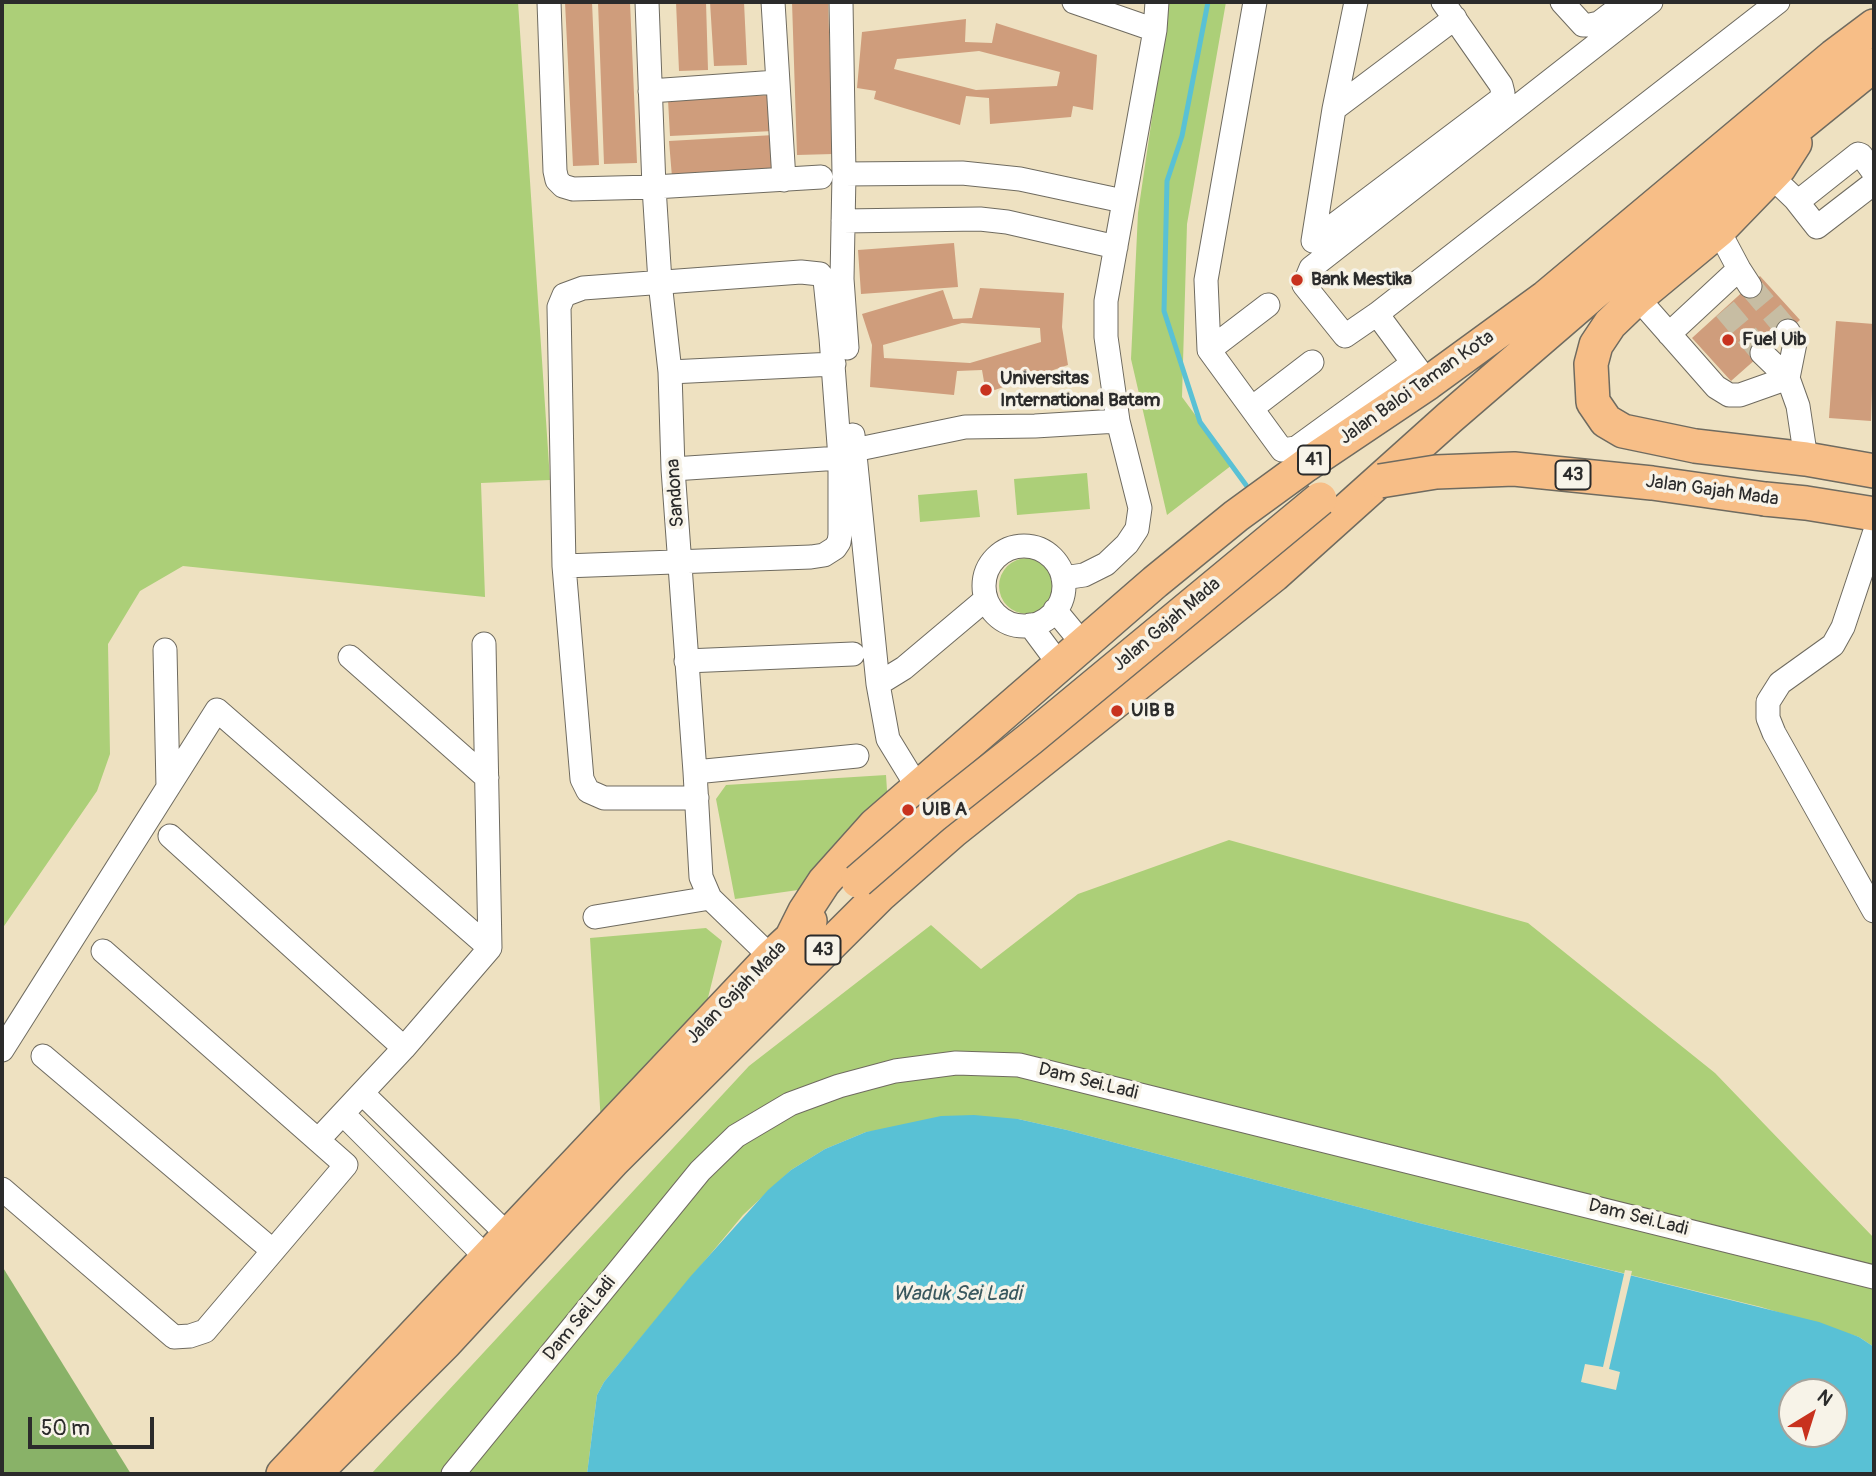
<!DOCTYPE html>
<html>
<head>
<meta charset="utf-8">
<style>
  body { margin:0 }
  #map { position:relative; width:1876px; height:1476px; overflow:hidden; background:#eee1c1; font-family:Pangolin,sans-serif }
  canvas { display:block }
  .frame { position:absolute; inset:0; border:4px solid #2b2b2b; pointer-events:none }
  .north { position:absolute; left:1778px; top:1378px; width:70px; height:70px; box-sizing:border-box; background:#f7f3e8; border:2px solid #a5a39c; border-radius:50%; rotate:38deg; font-size:19px; font-weight:700; line-height:28px; text-align:center; color:#2b2b2b }
  .north::after { content:''; display:block; margin:auto; width:24px; height:32px; background:#c8321e; clip-path:polygon(50% 0,100% 100%,50% 72%,0 100%) }
  .scale { position:absolute; left:28px; top:1417px; width:126px; height:32px; box-sizing:border-box; border:4px solid #2b2b2b; border-top:0; padding-left:9px; font-size:21px; line-height:24px; white-space:nowrap; color:#2b2b2b; -webkit-text-stroke:5px #f7f3e8; paint-order:stroke }
</style>
</head>
<body>
<div id="map">
<canvas width="1876" height="1476"></canvas>
<div class="frame"></div>
<div class="north">N</div>
<div class="scale">50 m</div>
</div>
<script>
const c = document.querySelector('canvas').getContext('2d');
c.lineJoin = 'round';
function fill(path, color) { c.fillStyle = color; c.fill(path, 'evenodd'); }
const shape = rows => new Path2D(rows.map(r => 'M' + r).join(''));
function stroke(path, color, width, dash) { c.strokeStyle = color; c.lineWidth = width; c.lineCap = dash ? 'butt' : 'round'; c.setLineDash(dash || []); c.stroke(path); }
function label(font, color, halo, rows, align = 'center') {
  c.font = font + ' Pangolin,sans-serif'; c.lineWidth = 7; c.setLineDash([]); c.textBaseline = 'middle'; c.strokeStyle = halo; c.fillStyle = color; for (const [text, x, y, turn = 0] of rows) {
    c.save(); c.translate(x, y); c.rotate((+turn || 0) * Math.PI / 180); c.textAlign = isNaN(turn) ? turn : align; if (halo) c.strokeText(text, 0, 0); c.fillText(text, 0, 0); c.restore();
  }
}
fill(shape([
  [2,2,518,2,550,480,481,483,485,597,183,566,140,591,108,644,110,754,97,791,2,929],
  [1169,2,1226,2,1187,224,1182,397,1232,465,1167,515,1131,359,1138,213],
  [1087,473,1090,509,1017,515,1014,479],
  [977,490,980,517,920,522,918,495],
  '999 586a28 28 0 1 1 56 0a28 28 0 1 1-56 0Z',
  [886,775,888,806,805,889,735,899,716,799,726,785],
  [1229,840,1528,923,1715,1073,1874,1238,1874,1347,1859,1337,1761,1307,1419,1223,1067,1130,1018,1119,866,1132,825,1149,791,1170,743,1215,604,1382,597,1395,587,1474,371,1474,749,1066,931,925,981,969,1078,894],
  [706,928,722,941,704,1014,601,1124,590,938]
]), '#accf78');
fill(shape([
  [2,1266,131,1474,2,1474]
]), '#89b268');
fill(shape([
  [974,1115,1018,1119,1067,1130,1419,1223,1819,1322,1859,1337,1874,1347,1874,1474,587,1474,597,1395,604,1382,690,1277,768,1190,791,1170,825,1149,866,1132,941,1116],
  [1792,1392,1834,1392,1834,1434,1792,1434]
]), '#59c1d5');
fill(shape([
  [1625,1270,1632,1271,1609,1369,1620,1372,1616,1390,1581,1382,1585,1364,1603,1367]
]), '#eee1c1');
stroke(shape([
  [1208,2,1182,136,1167,181,1164,311,1200,422,1246,485]
]), '#59c1d5', 5);
fill(shape([
  [565,2,592,2,599,165,573,166],
  [598,2,630,2,637,163,604,164],
  [676,2,706,2,708,70,679,71],
  [710,2,744,2,747,65,714,66],
  [792,2,828,2,833,154,797,155],
  [966,19,965,42,992,43,996,23,1097,55,1093,110,1073,106,1071,117,990,124,989,98,966,96,960,125,874,99,876,91,857,88,862,32],
  [979,51,1060,72,1057,86,976,90,894,69,897,59],
  [772,95,773,131,670,136,668,100],
  [774,135,777,171,672,177,669,141],
  [954,243,958,287,861,294,858,250],
  [1760,276,1800,320,1731,381,1692,338],
  [980,288,1064,293,1062,327,1068,365,986,393,982,370,957,371,954,395,870,387,872,345,862,314,943,290,953,319,972,318],
  [962,323,1040,328,1041,342,970,363,884,358,883,345],
  [1836,321,1874,324,1871,421,1829,418]
]), '#cf9d7c');
stroke(shape([
  [1750,286,1788,331],
  [1725,309,1762,353]
]), '#c7bda3', 23, [23, 11]);
const minor = shape([
  [549,2,555,171,557,180,563,186,573,189,654,187,821,177],
  [647,2,654,187,660,282,670,372,673,469,695,772,701,877,710,898,771,957],
  [773,2,784,180],
  [841,2,844,174,842,279,847,348],
  [1074,2,1155,30],
  [1255,2,1206,280,1209,350,1282,450,1296,448,1413,363],
  [1562,2,1583,25,1590,25,1599,23,1620,7],
  [1651,2,1311,268,1304,285,1345,336,1377,314,1778,2],
  [650,91,777,82],
  [1334,109,1455,18],
  [844,174,962,173,1020,179,1123,201],
  [1771,176,1795,199,1817,227,1874,183],
  [1795,199,1800,200,1858,154,1861,155,1874,173],
  [1713,220,1739,269,1750,286],
  [843,221,980,219,1007,222,1116,247],
  [1313,241,1501,99,1503,93,1501,85,1443,2],
  [1313,241,1334,109,1356,2],
  [1628,287,1716,387,1729,395,1740,395,1788,378],
  [1377,314,1422,375],
  [1788,331,1795,343,1788,378],
  [1669,334,1739,269],
  [1209,350,1268,305],
  [1762,353,1788,378,1798,406,1806,459],
  [670,372,834,364],
  [1252,408,1312,362],
  [853,435,878,684,904,668,986,599],
  [854,450,965,427,1035,426,1118,421],
  [673,469,840,458],
  [1874,534,1843,627,1833,645,1780,683,1768,702,1768,718,1774,733,1874,911],
  '984 586a40 40 0 1 1 80 0a40 40 0 1 1-80 0Z',
  [564,566,811,557,824,555,835,548,839,542,840,535,840,458,831,338,825,280,820,274,801,272,583,288,564,295,559,307,564,566,582,779,588,791,604,798,697,798],
  [1063,578,1084,575,1106,564,1127,544,1137,529,1140,508,1118,421,1106,337,1106,301,1155,30,1157,2],
  [1055,610,1083,644],
  [1030,625,1059,664],
  [165,650,168,787],
  [350,657,487,778],
  [686,661,853,654],
  [878,684,888,739,918,788],
  [695,772,857,756],
  [170,836,404,1048],
  [595,917,710,898],
  [2,1050,217,710,490,948],
  [43,1056,272,1250],
  [362,1093,508,1235],
  [343,1114,487,1258],
  [318,1140,404,1048,490,948,484,644],
  [2,1189,174,1337,190,1336,205,1331,346,1165,103,951],
  [453,1474,700,1171,736,1136,790,1104,839,1086,895,1071,956,1063,1019,1065,1874,1277]
]);
const highway = shape([
  [1795,143,1779,168,1719,230,1637,298,1610,324,1596,345,1591,364,1593,402,1606,421,1623,431,1695,446,1806,459,1874,471],
  [1765,499,1806,503,1874,514],
  [793,935,805,911,824,882,875,825,1155,582,1236,516,1306,465,1428,383,1546,297,1834,56,1874,26],
  [283,1474,771,957,810,921],
  [314,1474,445,1343,613,1161,880,895,953,831,1274,575,1449,418,1616,274,1874,65]
]);
stroke(minor, '#6f6b60', 25);
stroke(highway, '#6f6b60', 36);
stroke(minor, '#fff', 23);
stroke(highway, '#f7be87', 33);
const highwayBridge = shape([
  [1380,481,1436,472,1514,469,1652,483,1765,499],
  [858,881,933,816,1030,739,1320,499]
]);
stroke(highwayBridge, '#6f6b60', 36, []);
stroke(highwayBridge, '#f7be87', 33);
for (const [x, y, r, color] of [
  [1297,280,7,"#c8321e"],
  [1728,340,7,"#c8321e"],
  [986,390,7,"#c8321e"],
  [1117,711,7,"#c8321e"],
  [908,810,7,"#c8321e"]
]) { const dot = new Path2D(); dot.arc(x, y, r, 0, 2 * Math.PI); c.fillStyle = color; c.fill(dot); stroke(dot, '#f7f3e8', 2.5); }
for (const [x, y, w] of [
  [1314,460,32],
  [1573,475,35],
  [823,950,35]
]) { const box = new Path2D(); box.roundRect(x - w / 2, y - 14.5, w, 29, 5); c.fillStyle = '#f7f3e8'; c.fill(box); stroke(box, '#2b2b2b', 2); }
label('bold 18px', '#2b2b2b', null, [
  ["41",1314,460],
  ["43",1573,475],
  ["43",823,950]
]);
label('bold 19px', '#2b2b2b', '#f7f3e8', [
  ["Bank Mestika",1311,280],
  ["Fuel Uib",1742,340],
  ["Universitas",1000,379],
  ["International Batam",1000,401],
  ["UIB B",1131,711],
  ["UIB A",922,810]
], 'left');
label('19px', '#2b2b2b', '#f7f3e8', [
  ["Jalan Baloi Taman Kota",1417,388,-35],
  ["Jalan Gajah Mada",1712,491,8],
  ["Sandona",676,493,-94],
  ["Jalan Gajah Mada",1167,625,-40],
  ["Jalan Gajah Mada",737,993,-46],
  ["Dam Sei.Ladi",1088,1082,14],
  ["Dam Sei.Ladi",1638,1218,14],
  ["Dam Sei.Ladi",580,1319,-51]
]);
label('italic 21px', '#39585e', '#f7f3e8', [
  ["Waduk Sei Ladi",957,1295]
]);
</script>
</body>
</html>
